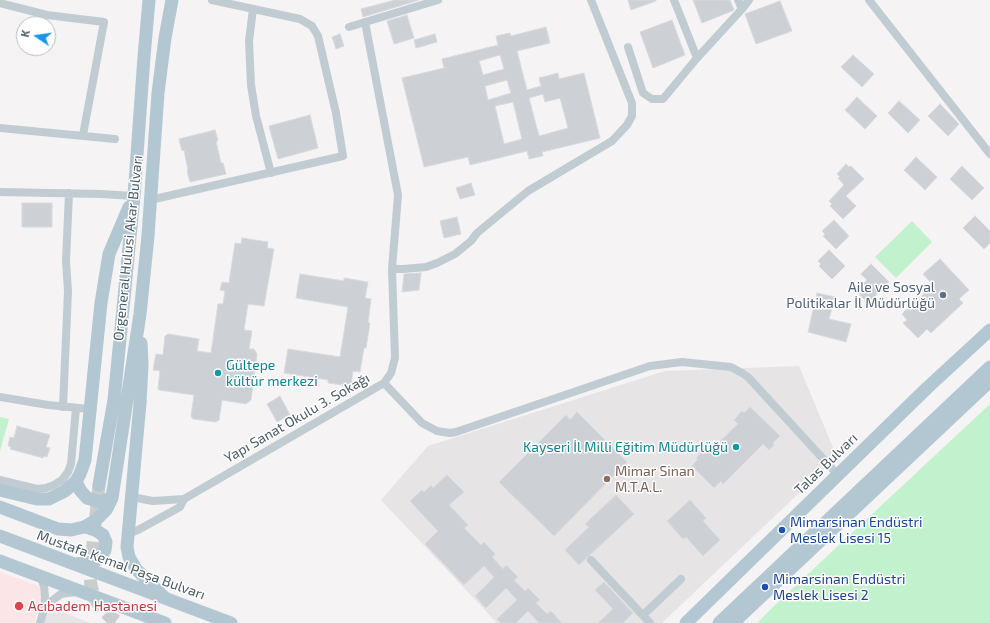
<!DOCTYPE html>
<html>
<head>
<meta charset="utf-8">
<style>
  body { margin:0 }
  #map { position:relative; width:990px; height:623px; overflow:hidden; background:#f5f3f3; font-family:"Exo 2",sans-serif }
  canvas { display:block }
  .north { position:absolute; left:16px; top:16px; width:40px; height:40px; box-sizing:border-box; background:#fff; border:1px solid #b6bdc0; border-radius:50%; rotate:283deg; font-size:11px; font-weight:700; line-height:16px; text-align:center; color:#495a61 }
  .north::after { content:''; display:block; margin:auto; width:14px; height:18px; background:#1695ec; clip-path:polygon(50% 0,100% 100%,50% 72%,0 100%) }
</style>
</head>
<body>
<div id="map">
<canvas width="990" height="623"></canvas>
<div class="north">K</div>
</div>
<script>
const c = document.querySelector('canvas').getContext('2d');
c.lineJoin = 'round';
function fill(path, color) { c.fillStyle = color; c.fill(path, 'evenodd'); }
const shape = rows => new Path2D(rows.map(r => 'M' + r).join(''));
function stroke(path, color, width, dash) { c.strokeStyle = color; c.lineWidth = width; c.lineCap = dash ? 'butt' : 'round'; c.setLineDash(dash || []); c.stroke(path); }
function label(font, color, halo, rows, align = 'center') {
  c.font = font + ' "Exo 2",sans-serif'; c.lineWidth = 3; c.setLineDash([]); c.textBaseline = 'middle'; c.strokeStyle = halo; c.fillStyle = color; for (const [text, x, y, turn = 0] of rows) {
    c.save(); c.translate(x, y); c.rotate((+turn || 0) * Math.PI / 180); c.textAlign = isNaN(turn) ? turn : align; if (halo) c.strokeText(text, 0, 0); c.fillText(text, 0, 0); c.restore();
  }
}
fill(shape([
  [799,366,837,457,662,623,497,623,381,500,428,446,665,371],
  [47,606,90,623,43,623]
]), '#e6e4e5');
fill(shape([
  [0,572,44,588,34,623,0,623]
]), '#fce5e7');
fill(shape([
  [912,221,932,242,896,278,875,257],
  [990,404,990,623,757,623,779,601],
  [0,417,9,419,0,451]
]), '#c2f2cd');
const building = shape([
  [395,0,419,0,363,17,361,9,395,0],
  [628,0,656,0,656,1,631,10,628,0],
  [693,0,730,0,734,10,732,11,702,23,693,0],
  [780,1,792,31,756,44,745,14,780,1],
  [407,15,414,38,394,44,387,21,407,15],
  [672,20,685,55,653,68,640,32,672,20],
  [546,27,550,43,517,51,527,90,541,86,539,78,558,73,559,79,584,73,600,138,542,152,543,156,529,159,527,151,470,165,468,157,424,167,402,78,444,68,442,59,498,45,496,36,510,33,511,36,546,27],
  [500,55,504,69,483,75,479,61,500,55],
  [507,80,511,93,488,100,485,86,507,80],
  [543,94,545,102,560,98,568,128,539,136,529,98,543,94],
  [513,102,522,139,504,144,495,106,513,102],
  [340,34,344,46,336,49,332,37,340,34],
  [435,34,437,42,416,48,414,40,435,34],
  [853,55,874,74,862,87,841,67,853,55],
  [857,97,877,116,865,129,845,110,857,97],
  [899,101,920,120,908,133,888,113,899,101],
  [940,104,959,124,948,136,928,116,940,104],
  [310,115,318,148,278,159,269,126,310,115],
  [215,130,218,141,216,141,221,163,223,163,226,174,190,182,187,171,188,170,184,150,182,151,179,139,215,130],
  [916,157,937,177,925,190,904,170,916,157],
  [846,164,849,167,851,166,864,179,846,196,856,206,843,219,830,206,832,204,829,201,844,185,838,178,840,177,837,174,846,164],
  [962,166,984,188,972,200,950,179,962,166],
  [471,183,475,195,460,199,456,188,471,183],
  [22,203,52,203,52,227,22,227,22,203],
  [975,216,990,231,990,243,984,249,963,228,975,216],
  [457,217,461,234,444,238,440,221,457,217],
  [834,220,849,236,836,249,823,236,825,234,822,231,834,220],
  [242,238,268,242,267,248,274,249,264,306,248,304,244,330,252,331,249,349,254,349,257,354,251,400,246,404,222,400,219,420,216,422,193,419,191,416,194,395,159,390,158,388,160,371,153,370,156,354,163,355,165,336,168,334,199,339,197,351,211,353,218,304,223,304,225,291,220,290,222,282,229,283,235,243,241,244,242,238],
  [829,250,845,266,832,279,819,266,821,264,818,261,829,250],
  [940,259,969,290,959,299,963,303,931,333,927,329,918,338,903,323,907,320,902,314,933,285,923,274,940,259],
  [871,264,889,282,868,303,856,291,867,280,861,274,871,264],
  [421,273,419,290,402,292,404,274,421,273],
  [300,274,344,281,344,278,368,282,365,298,371,299,368,323,370,323,366,348,364,348,360,372,353,371,351,386,328,383,328,380,284,373,288,349,340,357,348,307,296,298,300,274],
  [817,293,835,297,829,319,851,324,846,342,808,332,817,293],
  [280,396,290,415,277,422,267,404,280,396],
  [750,407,780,436,773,443,774,445,769,450,763,444,723,484,721,481,714,488,692,466,698,459,696,458,705,449,708,453,738,424,734,420,742,411,744,413,750,407],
  [577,412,627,462,554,536,499,482,566,415,570,420,577,412],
  [17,426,50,435,46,447,50,448,47,457,44,456,43,458,10,449,11,447,8,446,10,437,14,438,17,426],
  [447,475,464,492,449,505,468,525,464,528,481,545,484,542,495,554,492,557,503,569,506,565,518,577,514,580,525,591,528,588,540,600,536,603,547,614,551,611,562,623,539,623,528,611,516,623,501,623,497,619,517,600,506,588,486,608,475,596,494,577,484,566,464,585,425,544,438,531,410,501,422,490,424,492,431,485,433,488,447,475],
  [616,495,634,514,579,565,565,550,589,527,585,524,616,495],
  [690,500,706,518,703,521,720,540,703,556,686,537,683,539,667,521,690,500],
  [604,582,633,613,623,623,598,623,613,609,595,590,604,582]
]);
fill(building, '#cdd1d5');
stroke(building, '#d7dade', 1);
stroke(shape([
  [99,485,90,575,91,586,96,601,102,609,109,616,119,623]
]), '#cacdce', 13, [13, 6]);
stroke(shape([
  [674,0,697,58],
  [738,0,742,9],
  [869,0,990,154],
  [0,3,47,15,104,22,83,135],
  [253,9,249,41,251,85,256,116,271,173],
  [349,27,438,0],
  [628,47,643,93,652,99,663,99,697,58,742,9,749,0],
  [0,128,115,139],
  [0,192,101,194,134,196],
  [150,200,343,156,336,113,318,36,312,26,300,19,212,0],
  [392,269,403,269,426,267,437,263,455,254,471,241,477,233,528,191,612,141,627,125,632,116,632,103,591,0],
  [384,383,422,423,437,431,450,433,456,432,650,366,682,362,731,367,742,373,748,377,838,475],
  [0,397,48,405,90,409],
  [63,407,68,291,66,261,69,193],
  [0,480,37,489,46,488,54,485,62,480,68,472,71,464,76,408],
  [131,497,153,501,184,499],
  [128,534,138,530,180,507,184,499,384,383,391,373,395,358,392,269,398,195,365,22],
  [591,560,650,623],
  [40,576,44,586,45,596,44,609,40,623],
  [44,609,53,600,61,594,76,592],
  [643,615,681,579]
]), '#c1ccd2', 8);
stroke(shape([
  [141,343,142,365,140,403,127,547,129,557,136,569,165,598],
  [76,481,80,490,87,498,97,501,102,501,112,498],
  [99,485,114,400,134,196,144,57,149,0],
  [0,490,37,499,49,499,65,491,76,481,80,474,85,460,101,303,109,254,129,207],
  [0,507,58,529,71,530,84,527,96,520,106,510,112,498,140,314,148,236,158,93,165,38,172,0],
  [0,536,231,623],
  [0,561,165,623],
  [76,564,94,562,101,557,105,550,106,542,103,535,92,528,84,527],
  [686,623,927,388,990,330],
  [719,623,990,367],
  [733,623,990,381]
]), '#b2c7d2', 13);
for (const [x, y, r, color] of [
  [943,295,4,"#5c6f8a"],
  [218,373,4,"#0f9aa8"],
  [736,447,4,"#0f9aa8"],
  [607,479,4,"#8d6e63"],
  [782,530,4,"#1a4fb4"],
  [765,587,4,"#1a4fb4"],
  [19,606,5,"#e0444e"]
]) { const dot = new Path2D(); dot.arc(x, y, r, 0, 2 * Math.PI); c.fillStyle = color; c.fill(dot); stroke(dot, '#fff', 1.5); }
label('14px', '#495a61', '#fff', [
  ["Orgeneral Hulusi Akar Bulvarı",128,248,-84],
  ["Yapı Sanat Okulu 3. Sokağı",297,418,-30],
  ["Talas Bulvarı",826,464,-44],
  ["Mustafa Kemal Paşa Bulvarı",121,565,20]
]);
label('14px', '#4e5e75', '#fff', [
  ["Aile ve Sosyal",935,287],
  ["Politikalar İl Müdürlüğü",935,303]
], 'right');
label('14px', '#0d838f', '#fff', [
  ["Gültepe",226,365],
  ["kültür merkezi",226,381],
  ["Kayseri İl Milli Eğitim Müdürlüğü",728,447,"right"]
], 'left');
label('14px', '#785e54', '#fff', [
  ["Mimar Sinan",615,471],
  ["M.T.A.L.",615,487]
], 'left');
label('14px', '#164399', '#fff', [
  ["Mimarsinan Endüstri",790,522],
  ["Meslek Lisesi 15",790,538],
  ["Mimarsinan Endüstri",773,579],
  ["Meslek Lisesi 2",773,595]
], 'left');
label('14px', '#be3a42', '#fff', [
  ["Acıbadem Hastanesi",28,606]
], 'left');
</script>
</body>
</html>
